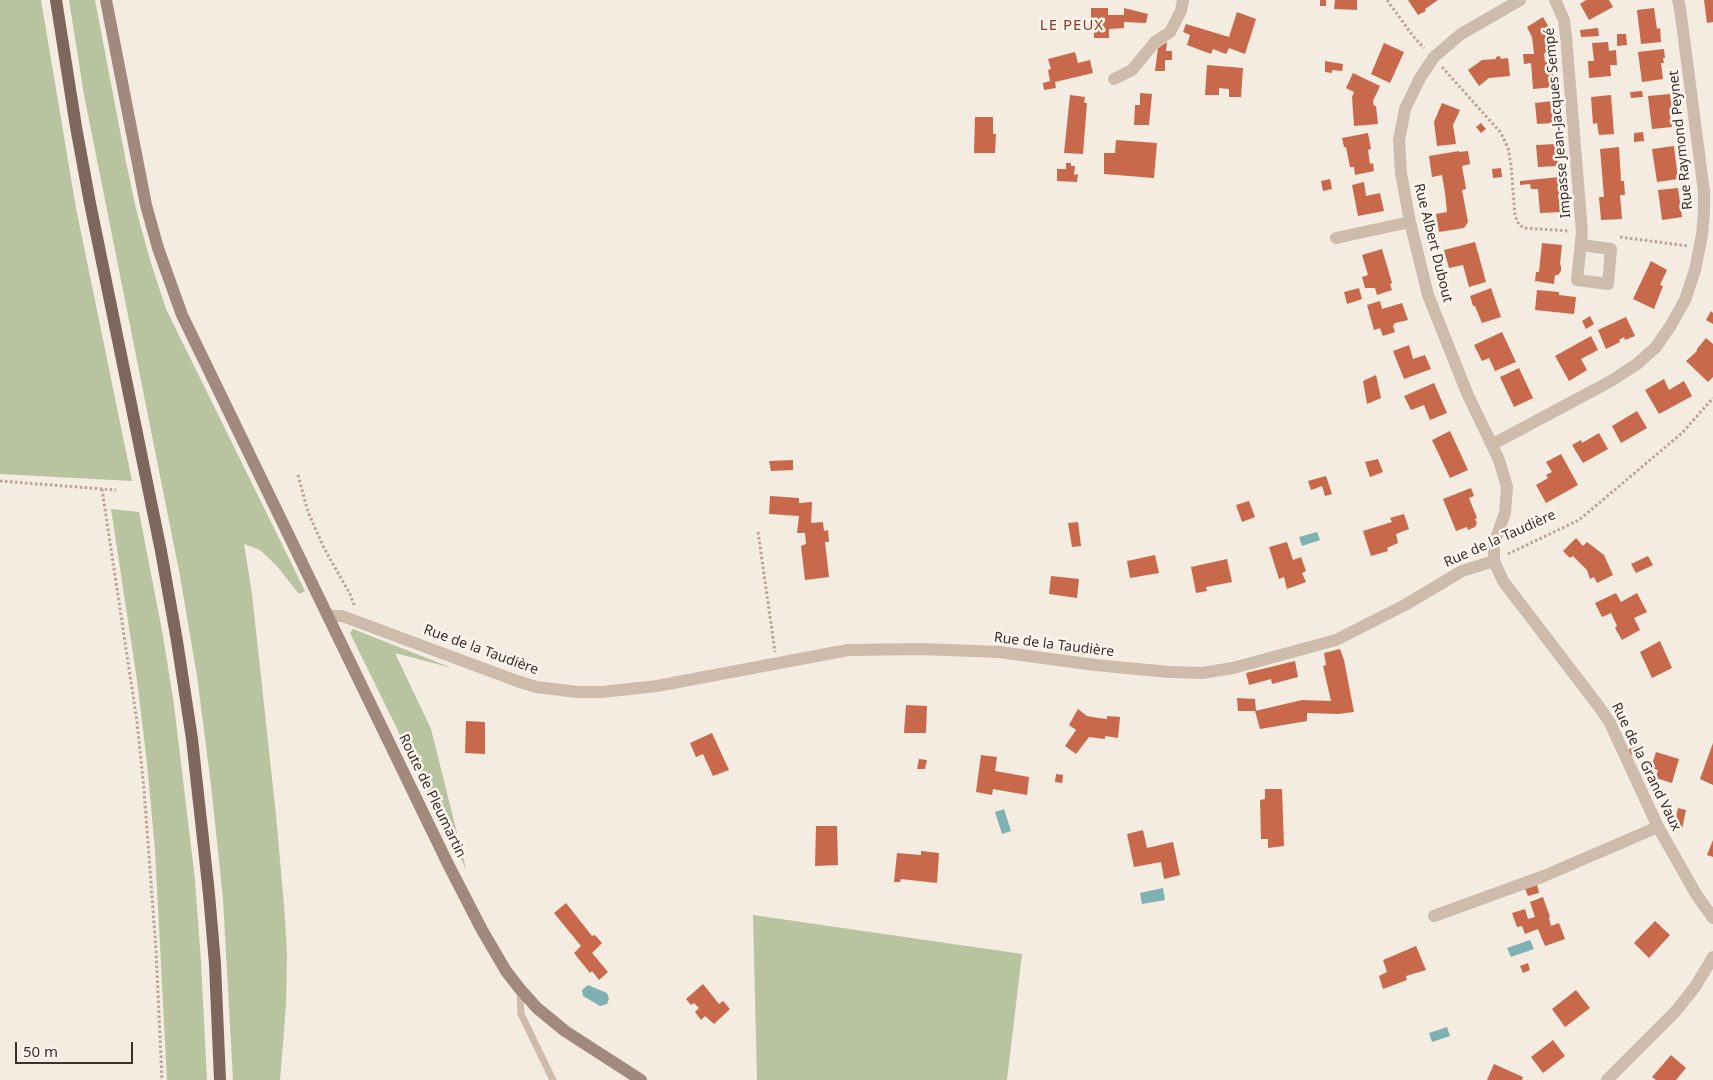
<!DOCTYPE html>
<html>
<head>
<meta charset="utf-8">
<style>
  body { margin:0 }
  #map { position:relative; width:1713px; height:1080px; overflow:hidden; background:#f4ebe1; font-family:"Noto Sans",sans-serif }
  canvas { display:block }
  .scale { position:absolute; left:15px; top:1042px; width:118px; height:22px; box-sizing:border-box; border:2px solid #3b302b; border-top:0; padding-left:6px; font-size:15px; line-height:18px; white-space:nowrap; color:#3b302b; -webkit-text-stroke:4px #fbf5ee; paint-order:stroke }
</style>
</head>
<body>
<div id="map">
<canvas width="1713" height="1080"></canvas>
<div class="scale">50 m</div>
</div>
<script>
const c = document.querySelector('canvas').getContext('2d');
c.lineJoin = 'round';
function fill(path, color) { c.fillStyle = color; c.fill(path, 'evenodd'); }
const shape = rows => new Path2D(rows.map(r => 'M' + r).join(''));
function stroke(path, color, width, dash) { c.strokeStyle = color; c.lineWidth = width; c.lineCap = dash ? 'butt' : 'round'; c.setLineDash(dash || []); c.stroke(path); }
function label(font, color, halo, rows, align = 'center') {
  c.font = font + ' "Noto Sans",sans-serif'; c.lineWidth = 5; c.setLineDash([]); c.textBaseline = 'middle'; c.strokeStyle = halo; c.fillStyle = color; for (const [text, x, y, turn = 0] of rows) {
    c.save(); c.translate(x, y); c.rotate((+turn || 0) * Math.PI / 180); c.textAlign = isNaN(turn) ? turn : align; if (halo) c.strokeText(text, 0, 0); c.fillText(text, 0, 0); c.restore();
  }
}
fill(shape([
  [0,0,41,0,76,208,132,481,0,474],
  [69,0,95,0,126,162,136,209,150,260,166,309,305,591,299,594,276,565,260,550,244,544,252,594,276,815,284,905,287,953,286,1006,280,1080,233,1080,223,899,211,785,197,676,180,576,84,95],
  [111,509,139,512,163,636,174,705,195,880,201,962,207,1080,167,1080,155,850,147,763,137,680],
  [353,629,452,668,395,653,431,729,466,869,350,633],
  [753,915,1022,954,1007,1080,757,1080]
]), '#b8c4a0');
fill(shape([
  [1317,532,1320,540,1302,546,1299,537],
  [1004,809,1011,831,1002,834,995,812],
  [1163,888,1165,900,1142,904,1140,893],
  [1530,940,1534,949,1511,957,1507,948],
  [588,985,607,993,609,999,607,1004,600,1006,583,996,582,990],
  [1447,1027,1450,1036,1432,1042,1429,1033]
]), '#7fb0b2');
fill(shape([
  [1320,0,1326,0,1326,6,1320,6],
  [1335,0,1357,0,1357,10,1334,9],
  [1408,0,1438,0,1425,9,1426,11,1418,15],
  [1586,0,1609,0,1613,7,1589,20,1580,4],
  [1704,0,1713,0,1713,22,1707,23],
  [1091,8,1108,8,1108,15,1124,15,1124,8,1148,14,1146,23,1124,22,1124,28,1109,29,1109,38,1094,38,1094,23,1091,23],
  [1654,8,1657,29,1660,28,1661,42,1641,44,1637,10],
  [1237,12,1256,19,1245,54,1229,48,1226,54,1213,49,1211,54,1187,45,1190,35,1183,32,1186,24,1229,37],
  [1543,17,1551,31,1552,52,1544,53,1545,62,1552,61,1554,87,1533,89,1531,63,1524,64,1523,54,1534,54,1532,37,1527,27],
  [1598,28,1599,36,1581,37,1580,30],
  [1617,34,1626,34,1627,45,1617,46],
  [1167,42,1166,51,1172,51,1172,60,1165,60,1165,71,1155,71,1158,48],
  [1608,42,1609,51,1616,50,1617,65,1610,65,1611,76,1589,78,1588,61,1594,61,1592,43],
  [1384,43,1404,52,1390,83,1371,74],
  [1664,49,1665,58,1663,58,1664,63,1661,63,1663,79,1642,82,1638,52],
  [1075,52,1078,63,1090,60,1093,73,1055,82,1056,88,1044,90,1043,83,1050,81,1048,70,1051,69,1048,59],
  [1500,56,1501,59,1508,58,1510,76,1489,78,1479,86,1468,70,1482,60,1496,59,1496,57],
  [1325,61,1343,64,1342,71,1332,70,1332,73,1325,72],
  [1207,65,1243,68,1241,97,1229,97,1229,89,1219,88,1219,95,1205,95],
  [1353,73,1380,86,1373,101,1374,106,1376,106,1378,124,1354,126,1352,97,1354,92,1346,88],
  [1642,91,1643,97,1631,98,1630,92],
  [1140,93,1152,94,1149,125,1134,125,1135,105,1140,105],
  [1670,94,1673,114,1670,114,1672,127,1652,129,1648,96],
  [1070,95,1085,97,1084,103,1087,103,1083,154,1064,153],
  [1611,95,1614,134,1599,135,1597,123,1593,124,1591,97],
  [1552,101,1554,123,1537,124,1535,103],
  [1442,103,1460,110,1453,125,1456,144,1437,146,1434,122],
  [975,117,993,117,993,134,996,134,995,153,974,153],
  [1481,123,1486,129,1481,133,1476,127],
  [1643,132,1644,141,1634,142,1634,133],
  [1368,133,1371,149,1368,150,1370,164,1373,163,1374,171,1355,175,1354,167,1350,167,1346,147,1344,147,1342,138],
  [1116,140,1157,143,1154,178,1104,174,1104,153,1115,153],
  [1556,144,1558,166,1538,167,1536,145],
  [1674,146,1678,179,1657,182,1652,149],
  [1619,147,1621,181,1624,181,1625,195,1620,195,1622,219,1601,220,1599,197,1604,197,1600,149],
  [1459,151,1459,152,1468,151,1470,164,1462,166,1466,189,1462,190,1468,222,1464,228,1439,232,1436,214,1447,212,1445,193,1442,175,1432,177,1429,156],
  [1066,163,1071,163,1071,166,1075,166,1074,175,1078,174,1077,182,1057,181,1057,169,1066,169],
  [1501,168,1502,177,1493,178,1492,169],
  [1559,177,1562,212,1540,213,1538,189,1531,189,1530,184,1520,185,1520,181],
  [1330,179,1332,189,1323,191,1321,181],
  [1364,182,1366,196,1380,193,1384,211,1358,216,1352,185],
  [1678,188,1682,217,1662,220,1658,190],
  [1475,242,1486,282,1469,287,1463,265,1449,268,1444,250],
  [1542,243,1562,245,1560,264,1561,266,1561,271,1558,275,1555,275,1554,284,1535,281,1536,272,1539,272],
  [1382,249,1392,283,1390,284,1392,290,1377,295,1375,288,1365,288,1362,277,1368,275,1362,255],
  [1651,261,1667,270,1660,285,1663,286,1654,309,1633,299],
  [1359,288,1362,299,1347,304,1344,292],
  [1491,288,1501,317,1482,323,1475,306,1473,306,1470,296],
  [1537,290,1559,292,1559,295,1576,297,1574,314,1535,310],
  [1380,301,1382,309,1402,303,1408,320,1395,323,1393,326,1395,332,1383,336,1380,328,1374,330,1367,305],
  [1711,311,1713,313,1713,324,1706,320],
  [1590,316,1594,324,1586,329,1582,321],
  [1626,317,1635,336,1625,340,1624,337,1619,340,1620,342,1606,349,1598,330],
  [1502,332,1516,362,1495,371,1489,358,1482,361,1474,345],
  [1591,336,1598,350,1581,359,1587,370,1569,381,1555,356],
  [1706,338,1713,344,1713,377,1708,382,1686,361,1697,351,1697,349],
  [1409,345,1413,359,1425,355,1431,369,1404,379,1393,351],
  [1519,368,1533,398,1514,407,1500,377],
  [1376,375,1381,398,1367,404,1363,381],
  [1664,379,1669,390,1684,381,1692,396,1659,414,1645,390],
  [1434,383,1447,413,1430,420,1424,405,1411,410,1404,396],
  [1637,411,1647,428,1621,443,1612,426],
  [1450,431,1468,470,1450,478,1432,440],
  [1599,433,1608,449,1583,463,1572,445,1581,440,1582,443],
  [1561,454,1578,485,1546,503,1536,485,1548,478,1546,475,1552,472,1546,462],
  [1378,459,1383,472,1370,477,1365,462],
  [793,460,793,470,771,471,769,461],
  [1326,476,1332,494,1325,496,1322,486,1311,490,1308,481],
  [1471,488,1474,496,1469,498,1477,518,1475,519,1477,523,1475,527,1468,530,1467,527,1456,531,1443,499],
  [770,496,799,498,799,503,812,502,811,523,823,522,824,531,828,530,829,542,825,542,829,577,805,580,801,546,806,544,805,533,797,533,799,516,769,514],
  [1249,501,1255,517,1242,522,1236,505],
  [1404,514,1409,529,1396,534,1398,543,1387,548,1388,551,1371,556,1363,531,1392,522,1390,518],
  [1078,522,1081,546,1072,547,1068,523],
  [1576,538,1583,546,1587,542,1604,555,1613,575,1597,583,1594,577,1590,579,1587,570,1573,556,1570,558,1563,551],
  [1287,542,1293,560,1301,557,1306,571,1302,573,1306,582,1287,589,1284,577,1279,579,1269,547],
  [1155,555,1159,573,1130,578,1127,561],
  [1648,556,1653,565,1636,573,1631,564],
  [1227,559,1232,582,1206,587,1207,591,1196,593,1191,567],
  [1051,576,1079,579,1077,598,1049,594],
  [1616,593,1621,602,1637,593,1647,612,1634,618,1640,630,1622,640,1615,628,1617,626,1611,613,1602,617,1595,603],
  [1660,641,1672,668,1652,678,1640,652],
  [1340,649,1344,660,1354,712,1338,714,1307,713,1307,721,1260,729,1255,711,1302,700,1331,701,1323,666,1326,665,1324,653],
  [1295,661,1298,677,1272,684,1271,679,1249,685,1246,673],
  [1237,698,1255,699,1256,711,1238,711],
  [906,705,927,706,926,733,904,733],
  [1078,709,1087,716,1098,718,1107,719,1107,716,1120,717,1118,738,1105,736,1105,739,1089,737,1076,754,1065,746,1076,730,1069,725],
  [466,721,485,722,485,754,465,753],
  [712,733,729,770,713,776,703,754,696,757,690,743],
  [1713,743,1713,785,1700,779],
  [1636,746,1638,751,1631,755,1628,750],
  [1656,752,1679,759,1672,783,1656,778,1658,770,1651,768],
  [981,755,997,757,995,771,1029,777,1027,795,993,789,992,795,976,792],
  [919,759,927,760,925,769,917,769],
  [1056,774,1063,775,1062,783,1055,782],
  [1265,789,1282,789,1284,846,1268,848,1268,839,1261,839,1260,800,1265,799],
  [1678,808,1686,810,1682,829,1674,827],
  [816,826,837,826,838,865,815,866],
  [1143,830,1147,848,1173,842,1180,875,1164,879,1161,862,1134,867,1127,834],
  [1713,840,1713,857,1707,855],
  [921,851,939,853,937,883,901,879,900,882,894,882,897,853,921,855],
  [1537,885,1539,893,1528,896,1525,889],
  [1543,897,1550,917,1549,918,1551,926,1559,923,1565,939,1545,946,1538,929,1525,934,1522,926,1517,927,1512,913,1525,909,1528,919,1535,917,1530,902],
  [566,903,592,936,595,935,602,943,592,953,608,972,599,980,592,971,590,973,574,953,581,946,554,913],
  [1655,921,1670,935,1649,958,1634,943],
  [1416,946,1426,970,1406,976,1407,980,1383,989,1379,976,1387,972,1383,960],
  [1528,963,1530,970,1523,973,1520,966],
  [703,984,719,1004,723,1001,730,1009,714,1024,705,1016,701,1020,695,1012,699,1008,694,1003,691,1005,686,999],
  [1576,990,1590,1008,1565,1027,1552,1009],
  [1553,1040,1565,1056,1543,1073,1531,1057],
  [1671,1055,1686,1068,1676,1080,1656,1080,1652,1077],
  [1494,1064,1523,1077,1522,1080,1487,1080]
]), '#c8694b');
stroke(shape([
  [1387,0,1413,36,1424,48],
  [1442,67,1501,133,1508,148,1511,165,1515,216,1519,225,1525,228,1569,231],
  [1620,237,1688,246],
  [298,475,308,512,324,548,350,594,354,605],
  [0,481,116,490],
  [102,489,137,722,144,789,156,950,162,1080],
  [758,532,775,652],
  [1508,554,1579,520,1682,433,1713,398]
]), '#b9a596', 3, [2.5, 2.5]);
stroke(shape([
  [520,990,521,1014,553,1080]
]), '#cdbbac', 7);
stroke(shape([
  [1520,0,1461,34,1434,57,1420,78,1405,109,1399,140,1401,173,1410,222,1428,295,1467,393,1499,460,1507,487,1505,513,1494,544,1494,561,1503,581,1600,708,1610,723,1658,827,1696,894,1713,918],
  [1555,0,1564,20,1566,37,1582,232,1577,280,1608,284,1611,249,1581,245],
  [1114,79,1132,70,1155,42,1170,32,1181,11,1183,0],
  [1336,238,1410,222],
  [1493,444,1611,381,1637,364,1656,347,1671,325,1685,300,1695,270,1702,235,1704,211,1704,192,1680,8,1678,0],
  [328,616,342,616,517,681,536,687,578,692,602,692,657,686,848,650,922,649,999,652,1095,665,1169,672,1202,673,1233,668,1336,640,1405,605,1462,571,1494,561],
  [1434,916,1544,876,1658,827],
  [1607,1080,1675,1012,1695,987,1713,957]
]), '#cdbbac', 12);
stroke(shape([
  [106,0,146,205,158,248,182,315,448,864,482,930,506,971,520,989,537,1008,565,1031,641,1080]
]), '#a18a7d', 12);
stroke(shape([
  [56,0,76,127,90,203,161,551,177,641,192,739,209,894,215,964,220,1080]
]), '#7d675c', 12);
label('14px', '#3b302b', '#fbf5ee', [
  ["Impasse Jean-Jacques Sempé",1558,123,-95],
  ["Rue Raymond Peynet",1681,140,-96],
  ["Rue Albert Dubout",1433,243,76],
  ["Rue de la Taudière",1500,539,-24],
  ["Rue de la Taudière",1054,645,7],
  ["Rue de la Taudière",481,650,20],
  ["Rue de la Grand Vaux",1646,767,64],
  ["Route de Pleumartin",432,796,64]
]);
c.letterSpacing = '1px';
label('15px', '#8c3b22', '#fbf5ee', [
  ["LE PEUX",1072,26]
]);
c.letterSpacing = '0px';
</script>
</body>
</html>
